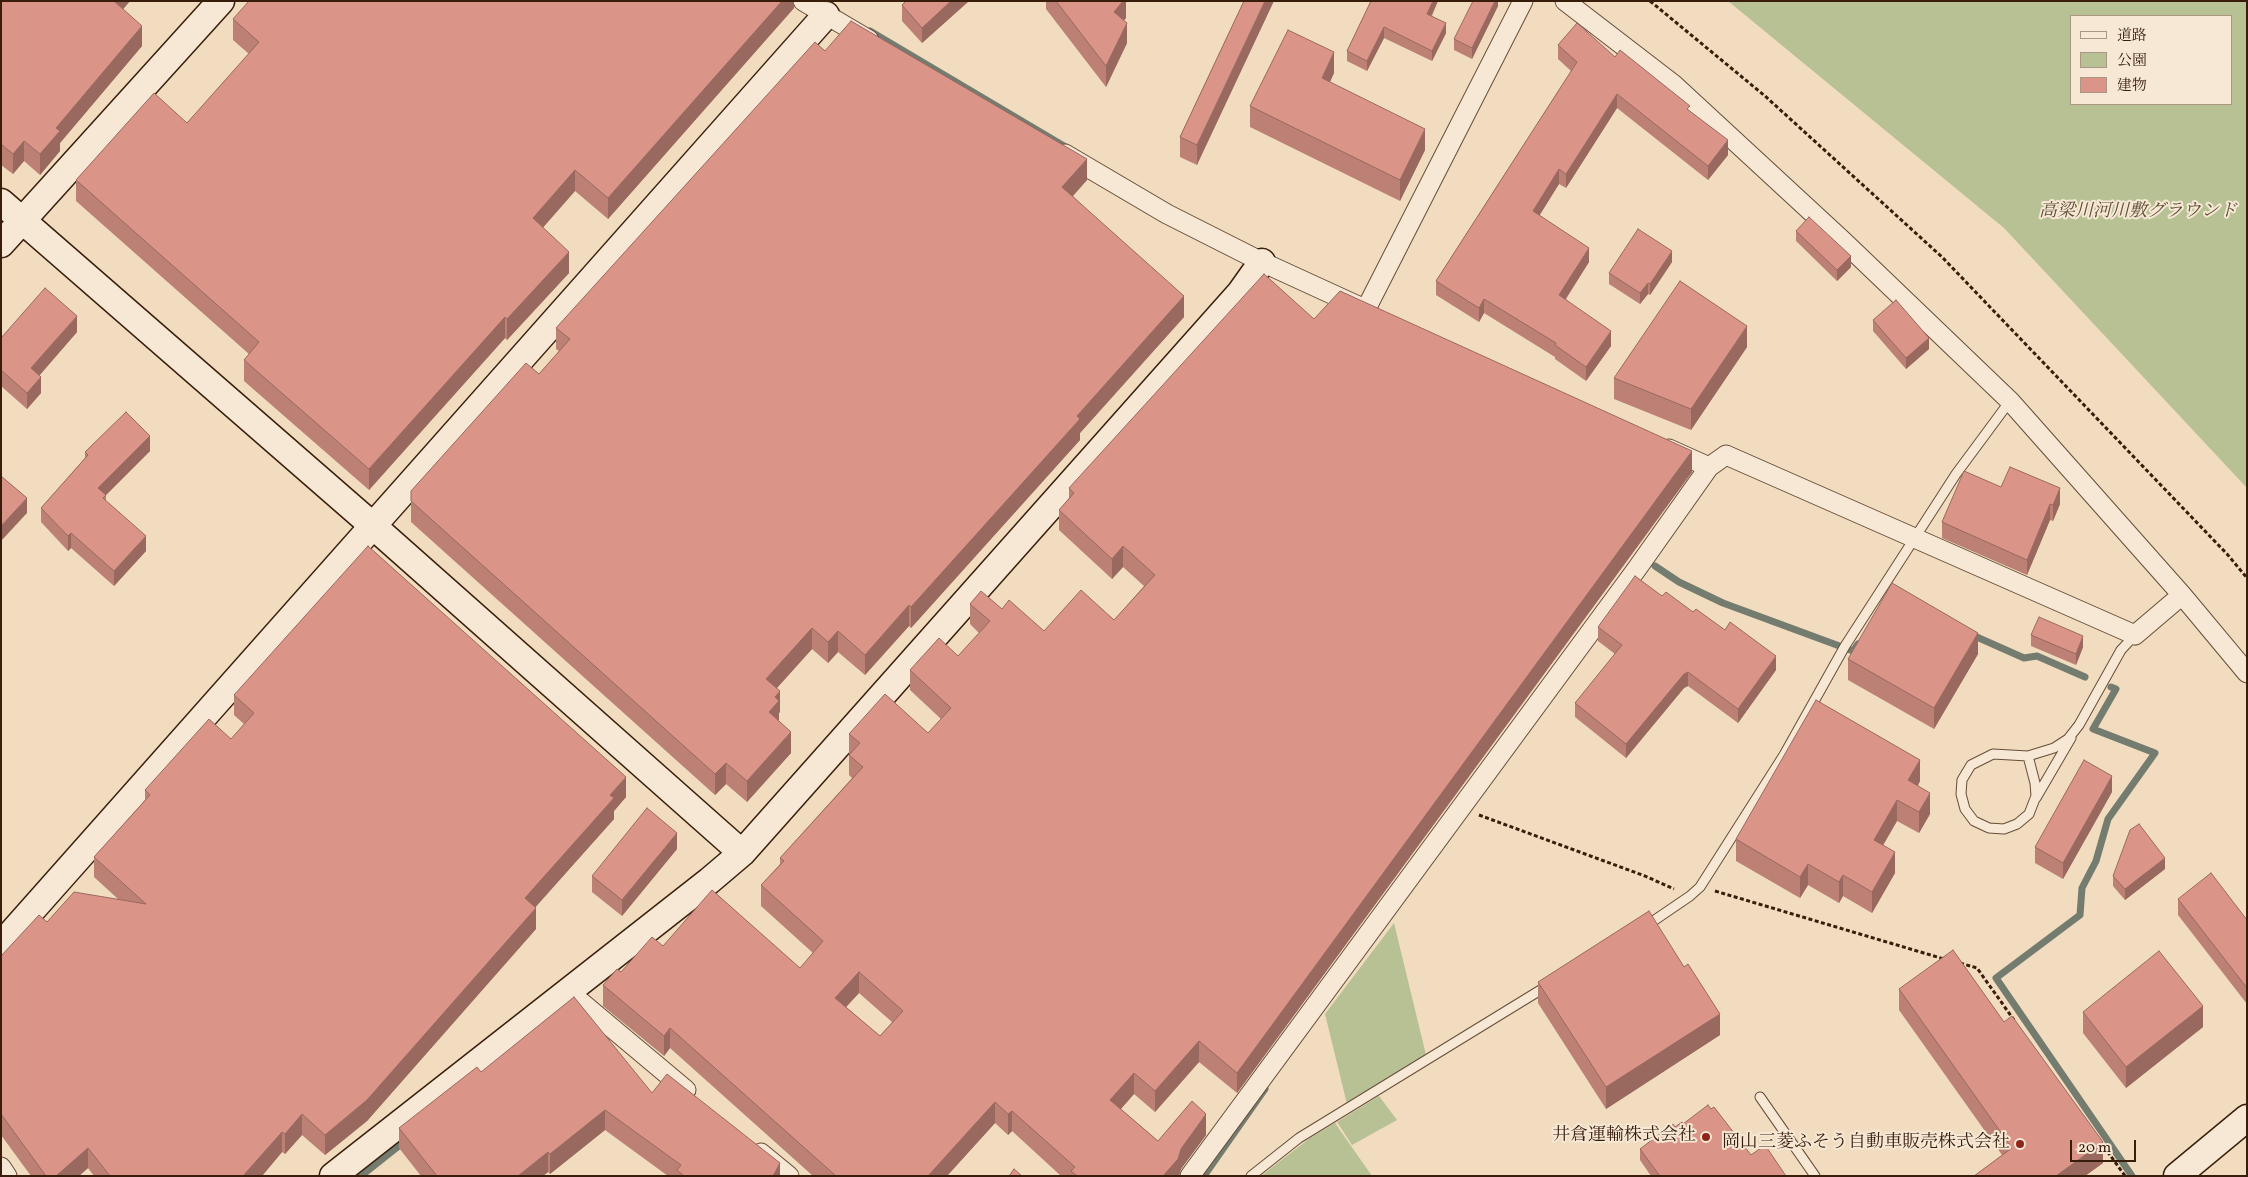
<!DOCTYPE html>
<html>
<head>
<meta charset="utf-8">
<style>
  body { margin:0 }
  #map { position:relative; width:2248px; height:1177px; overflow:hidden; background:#f1dcbf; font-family:Vollkorn,"Noto Serif JP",serif }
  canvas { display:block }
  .frame { position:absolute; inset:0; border:2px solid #391d0b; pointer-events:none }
  .legend { position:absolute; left:2070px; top:15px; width:162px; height:90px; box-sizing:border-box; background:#f6e8d5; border:1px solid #aa9784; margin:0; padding:6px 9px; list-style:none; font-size:15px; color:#391d0b }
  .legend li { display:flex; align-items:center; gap:10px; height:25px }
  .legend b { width:25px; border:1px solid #aa9784 }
  .scale { position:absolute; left:2070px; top:1140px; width:66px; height:22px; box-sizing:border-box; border:2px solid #391d0b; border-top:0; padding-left:6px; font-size:15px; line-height:18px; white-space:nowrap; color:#391d0b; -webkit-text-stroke:4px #f6e8d5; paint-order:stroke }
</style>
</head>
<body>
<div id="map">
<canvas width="2248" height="1177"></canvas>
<div class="frame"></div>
<ul class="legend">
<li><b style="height:6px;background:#f6e8d5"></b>道路</li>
<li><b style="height:14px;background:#b7c194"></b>公園</li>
<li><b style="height:14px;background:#db9588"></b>建物</li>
</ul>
<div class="scale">20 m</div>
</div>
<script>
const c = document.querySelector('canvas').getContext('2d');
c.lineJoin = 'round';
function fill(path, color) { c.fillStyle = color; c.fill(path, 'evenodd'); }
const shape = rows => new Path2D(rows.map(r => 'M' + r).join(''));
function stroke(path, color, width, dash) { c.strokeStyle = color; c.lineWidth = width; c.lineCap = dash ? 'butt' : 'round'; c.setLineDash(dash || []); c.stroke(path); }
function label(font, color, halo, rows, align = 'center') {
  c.font = font + ' Vollkorn,"Noto Serif JP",serif'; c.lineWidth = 4; c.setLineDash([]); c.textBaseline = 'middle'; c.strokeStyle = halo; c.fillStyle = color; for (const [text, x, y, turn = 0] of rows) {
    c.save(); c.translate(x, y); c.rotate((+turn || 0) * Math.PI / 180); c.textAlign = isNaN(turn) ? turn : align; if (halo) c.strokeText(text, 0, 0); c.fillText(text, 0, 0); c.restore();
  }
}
fill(shape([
  [1728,1,2247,1,2247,488,2004,228],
  [2072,16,2232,16,2232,104,2072,104],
  [1394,923,1426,1055,1347,1104,1325,1014],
  [1379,1096,1397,1120,1352,1145,1337,1122],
  [1335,1123,1372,1176,1261,1176,1310,1138]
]), '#b7c194');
stroke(shape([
  [870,31,1069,149],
  [1655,566,1679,582,1723,603,1853,651,1858,644],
  [1970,634,2024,658,2037,656,2085,677],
  [2111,687,2116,689,2093,729,2155,753,2108,819,2096,861,2082,888,2080,915,1996,978,2132,1176],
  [361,1176,405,1141],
  [1204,1176,1265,1089]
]), '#747c6f', 7);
const lane = shape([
  [2028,756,2035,783,2036,796,2029,814,2017,824,2004,829,1989,828,1974,821,1965,809,1961,794,1962,780,1971,765,1993,754,2028,756,2054,748,2068,739,2079,725,2121,650,2135,635],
  [2036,798,2071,738],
  [1646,926,1690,896,1700,887,1784,755,1845,646,1956,474,2010,401],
  [1760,1097,1815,1176],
  [1251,1176,1299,1138,1547,986]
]);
const street = shape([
  [803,1,869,40],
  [1565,1,1673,84,1843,241,2010,401,2182,595,2247,673],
  [1065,154,1167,214,1262,262,1358,306],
  [1366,309,1523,1],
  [1669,449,1709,467,1726,455,2135,635,2182,595],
  [569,992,686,1090],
  [761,1153,789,1176],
  [1,1167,7,1176],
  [1190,1176,1636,570,1709,467]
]);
const secondary = shape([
  [1,202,372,525,742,853],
  [1,244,221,1],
  [1,945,826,15],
  [333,1176,709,881,742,853,1240,293,1262,262],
  [2177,1176,2247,1118]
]);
stroke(lane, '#674d38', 11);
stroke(street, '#674d38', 21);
stroke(secondary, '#391d0b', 29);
stroke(shape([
  [1650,1,1765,96,1942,257,2227,554,2247,578],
  [1479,815,1645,876,1674,889],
  [1715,891,1944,959],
  [1960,963,1977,968,2014,1020],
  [2100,1141,2125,1176]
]), '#391d0b', 3, [4, 2.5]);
stroke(lane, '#f6e8d5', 9);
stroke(street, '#f6e8d5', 19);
stroke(secondary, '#f6e8d5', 26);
fill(shape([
  [1,1,130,1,123,9,142,46,60,143,60,151,40,175,24,161,13,174,1,165],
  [794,1,794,8,608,219,575,191,543,227,569,273,507,340,505,338,369,490,244,381,244,360,249,354,76,201,76,180,187,123,249,54,233,40,233,19],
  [906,1,969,1,922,43,902,21,902,5],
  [1046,1,1126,1,1126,18,1124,20,1127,43,1106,87,1046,9],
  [1244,1,1197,165,1180,157,1180,137],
  [1371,1,1438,1,1432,16,1446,33,1432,61,1384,38,1367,71,1347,61,1347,51],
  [1498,1,1498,6,1472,59,1454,50,1454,39],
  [1558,45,1615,57,1690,111,1728,155,1708,180,1617,108,1566,188,1559,184,1539,215,1589,262,1566,299,1611,346,1586,381,1555,359,1555,357,1484,313,1479,322,1436,295,1436,281,1571,71,1558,59],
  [825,51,1087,180,1073,196,1184,317,1080,433,1080,440,911,628,909,626,865,675,838,652,828,663,812,649,777,688,780,712,779,713,779,721,791,753,747,802,726,784,715,795,411,522,411,491,539,374,559,351,556,349,556,328],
  [1334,73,1330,82,1425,150,1400,201,1250,127,1250,106],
  [1796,231,1851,267,1837,281,1796,241],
  [1672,262,1650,295,1648,294,1640,304,1609,284,1609,273],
  [1314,319,1692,472,1237,1093,1199,1062,1155,1112,1134,1094,1121,1109,1158,1141,1206,1135,1181,1169,1179,1176,1061,1176,1012,1131,1008,1135,995,1123,947,1176,813,1176,670,1048,664,1056,603,1006,603,985,621,972,663,946,800,968,813,953,761,906,761,885,780,864,780,858,852,778,849,775,849,734,928,733,941,719,910,690,910,670,958,656,979,633,970,624,970,604,1002,609,1044,631,1114,620,1144,586,1123,567,1112,579,1059,530,1059,510,1069,498,1069,488],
  [859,993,892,1022,880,1036,846,1007],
  [1873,320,1929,349,1906,369,1873,331],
  [77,332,39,376,41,393,27,409,1,386,1,338],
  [1747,347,1691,430,1614,399,1614,378],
  [150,451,106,495,106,501,146,551,114,586,71,548,68,551,41,522,41,508,85,458,85,452],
  [2001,487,2060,504,2053,521,2050,520,2027,575,1942,538,1942,522],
  [1662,596,1693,612,1776,670,1738,723,1688,686,1684,688,1626,758,1575,717,1575,703,1615,654,1598,641,1598,627],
  [2031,635,2083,647,2076,665,2031,646],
  [1978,654,1934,729,1848,680,1848,659],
  [234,695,626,797,614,811,614,819,535,907,536,929,367,1121,325,1155,302,1135,285,1154,282,1152,262,1176,94,1176,88,1168,79,1176,31,1176,1,1135,1,956,47,922,118,899,94,877,94,857,145,800,145,790,231,739,244,724,234,715],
  [1920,781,1918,786,1930,814,1919,833,1897,821,1883,845,1895,873,1872,913,1843,896,1839,903,1808,885,1800,898,1736,861,1736,839],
  [2112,792,2063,879,2035,863,2035,847],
  [677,849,622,916,592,892,592,876],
  [2165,869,2125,900,2113,886,2113,876],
  [2178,899,2247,920,2247,1004,2178,915],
  [1684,967,1720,1035,1606,1109,1538,1003,1538,982],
  [1899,989,2103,1163,2085,1176,1974,1176,2002,1155,1899,1010],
  [2083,1012,2203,1027,2126,1088,2083,1033],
  [481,1072,652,1093,780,1176,668,1176,605,1130,550,1174,548,1172,543,1176,421,1176,399,1148,399,1128],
  [1683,1124,1751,1155,1786,1176,1651,1176,1640,1160,1640,1149,1675,1127]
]), '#bc8075');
fill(shape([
  [113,1,130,1,113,21],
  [782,1,794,1,794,8,608,219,608,198],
  [951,1,969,1,922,43,922,28],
  [1123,1,1126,1,1126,18,1114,32,1114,12],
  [1265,1,1274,1,1197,165,1197,145],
  [1433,1,1438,1,1427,24,1427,14],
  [1495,1,1498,1,1498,6,1472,59,1472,48],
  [1127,23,1127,43,1106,87,1106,66],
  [1446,23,1446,33,1432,61,1432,51],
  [142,26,142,46,60,143,60,151,40,175,40,154,56,128],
  [1384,27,1384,38,1367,71,1367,61],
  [1334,52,1334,73,1322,99,1322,78],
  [1617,94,1617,108,1566,188,1566,174],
  [1425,129,1425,150,1400,201,1400,180],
  [1728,140,1728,155,1708,180,1708,166],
  [24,141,24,161,13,174,13,154],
  [1087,159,1087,180,1062,208,1062,187],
  [1559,169,1559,184,1533,226,1533,211],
  [575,170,575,191,533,239,533,218],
  [1589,248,1589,262,1559,309,1559,295],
  [1672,251,1672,262,1650,295,1650,284],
  [569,252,569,273,507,340,507,319],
  [1851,256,1851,267,1837,281,1837,270],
  [1648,283,1648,294,1640,304,1640,293],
  [1184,296,1184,317,1080,433,1080,440,911,628,911,607,1077,416],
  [1484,299,1484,313,1479,322,1479,308],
  [77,316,77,332,31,385,31,368],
  [505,317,505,338,369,490,369,469],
  [1747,326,1747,347,1691,430,1691,409],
  [1611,331,1611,346,1586,381,1586,367],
  [1929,338,1929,349,1906,369,1906,358],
  [41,377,41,393,27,409,27,393],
  [150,436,150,451,98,503,98,488],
  [1692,451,1692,472,1237,1093,1237,1073],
  [2060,488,2060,504,2053,521,2053,505],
  [27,498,27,513,1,541,1,526],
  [2050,504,2050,520,2027,575,2027,560],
  [71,533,71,548,68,551,68,536],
  [146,536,146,551,114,586,114,571],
  [1123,546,1123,567,1112,579,1112,559],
  [909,605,909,626,865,675,865,655],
  [812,628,812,649,766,700,766,679],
  [838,631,838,652,828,663,828,642],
  [1978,633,1978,654,1934,729,1934,708],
  [2083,636,2083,647,2076,665,2076,654],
  [1776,656,1776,670,1738,723,1738,709],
  [1688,672,1688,686,1684,688,1626,758,1626,744,1684,674],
  [780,691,780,712,779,713,779,722,769,712,775,697],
  [791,732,791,753,747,802,747,781],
  [1920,760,1920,781,1908,802,1908,780],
  [726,763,726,784,715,795,715,774],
  [2112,776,2112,792,2063,879,2063,863],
  [626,777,626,797,614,811,614,819,525,919,525,898,610,795],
  [1930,793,1930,814,1919,833,1919,812],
  [1897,800,1897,821,1874,861,1874,840],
  [677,833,677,849,622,916,622,900],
  [1895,852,1895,873,1872,913,1872,892],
  [2165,858,2165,869,2125,900,2125,889],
  [1808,864,1808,885,1800,898,1800,877],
  [1843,875,1843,896,1839,903,1839,882],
  [536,908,536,929,367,1121,325,1155,325,1135],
  [859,972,859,993,835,1019,835,998],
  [2203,1006,2203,1027,2126,1088,2126,1067],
  [1720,1014,1720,1035,1606,1109,1606,1087],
  [670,1028,670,1048,664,1056,664,1036],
  [1199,1041,1199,1062,1155,1112,1155,1091],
  [1134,1073,1134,1094,1110,1121,1110,1100],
  [995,1102,995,1123,947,1176,928,1176],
  [605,1110,605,1130,550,1174,550,1154],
  [1012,1111,1012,1131,1008,1135,1008,1114],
  [302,1114,302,1135,285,1154,285,1134],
  [1206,1114,1206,1135,1181,1169,1179,1176,1163,1176,1181,1149],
  [282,1132,282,1152,262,1176,243,1176],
  [2103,1142,2103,1163,2085,1176,2056,1176],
  [88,1148,88,1168,79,1176,56,1176],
  [548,1152,548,1172,543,1176,518,1176],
  [780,1163,780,1176,773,1176]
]), '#99685f');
const building = shape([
  [1,1,114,1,142,26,56,128,60,131,40,154,24,141,13,154,1,144,1,1],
  [249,1,782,1,608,198,575,170,533,218,569,252,507,319,505,317,369,469,244,360,259,342,76,180,154,93,187,123,259,42,233,19,249,1],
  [906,1,951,1,922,28,902,5,906,1],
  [1056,1,1123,1,1114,12,1127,23,1106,66,1056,1],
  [1244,1,1265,1,1197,145,1180,137,1244,1],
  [1371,1,1433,1,1427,14,1446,23,1432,51,1384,27,1367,61,1347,51,1371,1],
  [1473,1,1495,1,1472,48,1454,39,1473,1],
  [851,21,1087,159,1062,187,1184,296,1077,416,1080,419,911,607,909,605,865,655,838,631,828,642,812,628,766,679,780,691,775,697,779,701,769,712,791,732,747,781,726,763,715,774,411,501,411,491,526,363,539,374,570,339,556,328,815,42,825,51,851,21],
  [1577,23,1615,57,1620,50,1690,106,1687,109,1728,140,1708,166,1617,94,1566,174,1559,169,1533,211,1589,248,1559,295,1611,331,1586,367,1555,345,1556,343,1484,299,1479,308,1436,281,1577,62,1558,45,1577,23],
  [1288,30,1334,52,1322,78,1425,129,1400,180,1250,106,1288,30],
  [1809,217,1851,256,1837,270,1796,231,1809,217],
  [1638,229,1672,251,1650,284,1648,283,1640,293,1609,273,1638,229],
  [1264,274,1314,319,1340,291,1692,451,1237,1073,1199,1041,1155,1091,1134,1073,1110,1100,1158,1141,1192,1101,1206,1114,1181,1149,1178,1159,1163,1176,1077,1176,1071,1171,1075,1167,1012,1111,1008,1114,995,1102,928,1176,836,1176,670,1028,664,1036,603,985,617,969,621,972,652,937,663,946,712,890,800,968,823,941,761,885,784,861,780,858,863,767,849,755,860,743,849,734,885,694,928,733,951,708,910,670,939,638,958,656,990,621,970,604,981,591,1002,609,1009,600,1044,631,1081,590,1114,620,1155,575,1123,546,1112,559,1059,510,1074,493,1069,488,1264,274],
  [859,972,903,1011,880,1036,835,998,859,972],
  [1680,281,1747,326,1691,409,1614,378,1680,281],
  [45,288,77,316,31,368,41,377,27,393,1,370,1,338,45,288],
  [1896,300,1929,338,1906,358,1873,320,1896,300],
  [126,412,150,436,98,488,106,495,103,498,146,536,114,571,71,533,68,536,41,508,88,455,85,452,126,412],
  [2010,467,2060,488,2053,505,2050,504,2027,560,1942,522,1964,471,2001,487,2010,467],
  [1,476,27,498,1,526,1,476],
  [368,546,626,777,610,795,614,798,525,898,536,908,367,1100,325,1135,302,1114,285,1134,282,1132,243,1176,110,1176,88,1148,56,1176,46,1176,1,1114,1,956,39,915,47,922,74,892,146,904,94,857,150,795,145,790,209,719,231,739,254,713,234,695,368,546],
  [1635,576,1662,596,1666,592,1693,612,1696,609,1725,630,1730,622,1776,656,1738,709,1688,672,1684,674,1626,744,1575,703,1622,645,1598,627,1635,576],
  [1892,583,1978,633,1934,708,1848,659,1892,583],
  [2039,617,2083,636,2076,654,2031,635,2039,617],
  [1816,700,1920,760,1908,780,1930,793,1919,812,1897,800,1874,840,1895,852,1872,892,1843,875,1839,882,1808,864,1800,877,1736,839,1816,700],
  [2084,760,2112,776,2063,863,2035,847,2084,760],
  [647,808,677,833,622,900,592,876,647,808],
  [2139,824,2165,858,2125,889,2113,876,2130,830,2139,824],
  [2211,873,2247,920,2247,988,2178,899,2211,873],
  [1649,911,1684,967,1688,964,1720,1014,1606,1087,1538,982,1649,911],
  [1953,950,2004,1022,2012,1016,2103,1142,2056,1176,1974,1176,2012,1148,1899,989,1953,950],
  [2159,951,2203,1006,2126,1067,2083,1012,2159,951],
  [574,997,652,1093,667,1074,780,1163,773,1176,684,1176,677,1170,681,1165,605,1110,550,1154,548,1152,518,1176,437,1176,399,1128,477,1067,481,1072,574,997],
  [1708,1105,1711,1109,1714,1107,1751,1155,1765,1145,1786,1176,1660,1176,1640,1149,1673,1124,1675,1127,1682,1122,1683,1124,1708,1105],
  [1014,1169,1022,1176,1009,1176,1014,1169]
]);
fill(building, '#db9588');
stroke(building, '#99685f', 1);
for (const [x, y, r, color] of [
  [1706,1137,5,"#8f2418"],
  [2020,1144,5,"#8f2418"]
]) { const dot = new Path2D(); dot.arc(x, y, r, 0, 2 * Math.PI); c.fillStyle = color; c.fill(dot); stroke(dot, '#f6e8d5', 2); }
label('italic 18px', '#5f4e34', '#f6e8d5', [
  ["高梁川河川敷グラウンド",2138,213]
]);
label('18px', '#391d0b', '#f6e8d5', [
  ["井倉運輸株式会社",1696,1137],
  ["岡山三菱ふそう自動車販売株式会社",2010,1144]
], 'right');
</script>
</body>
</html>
